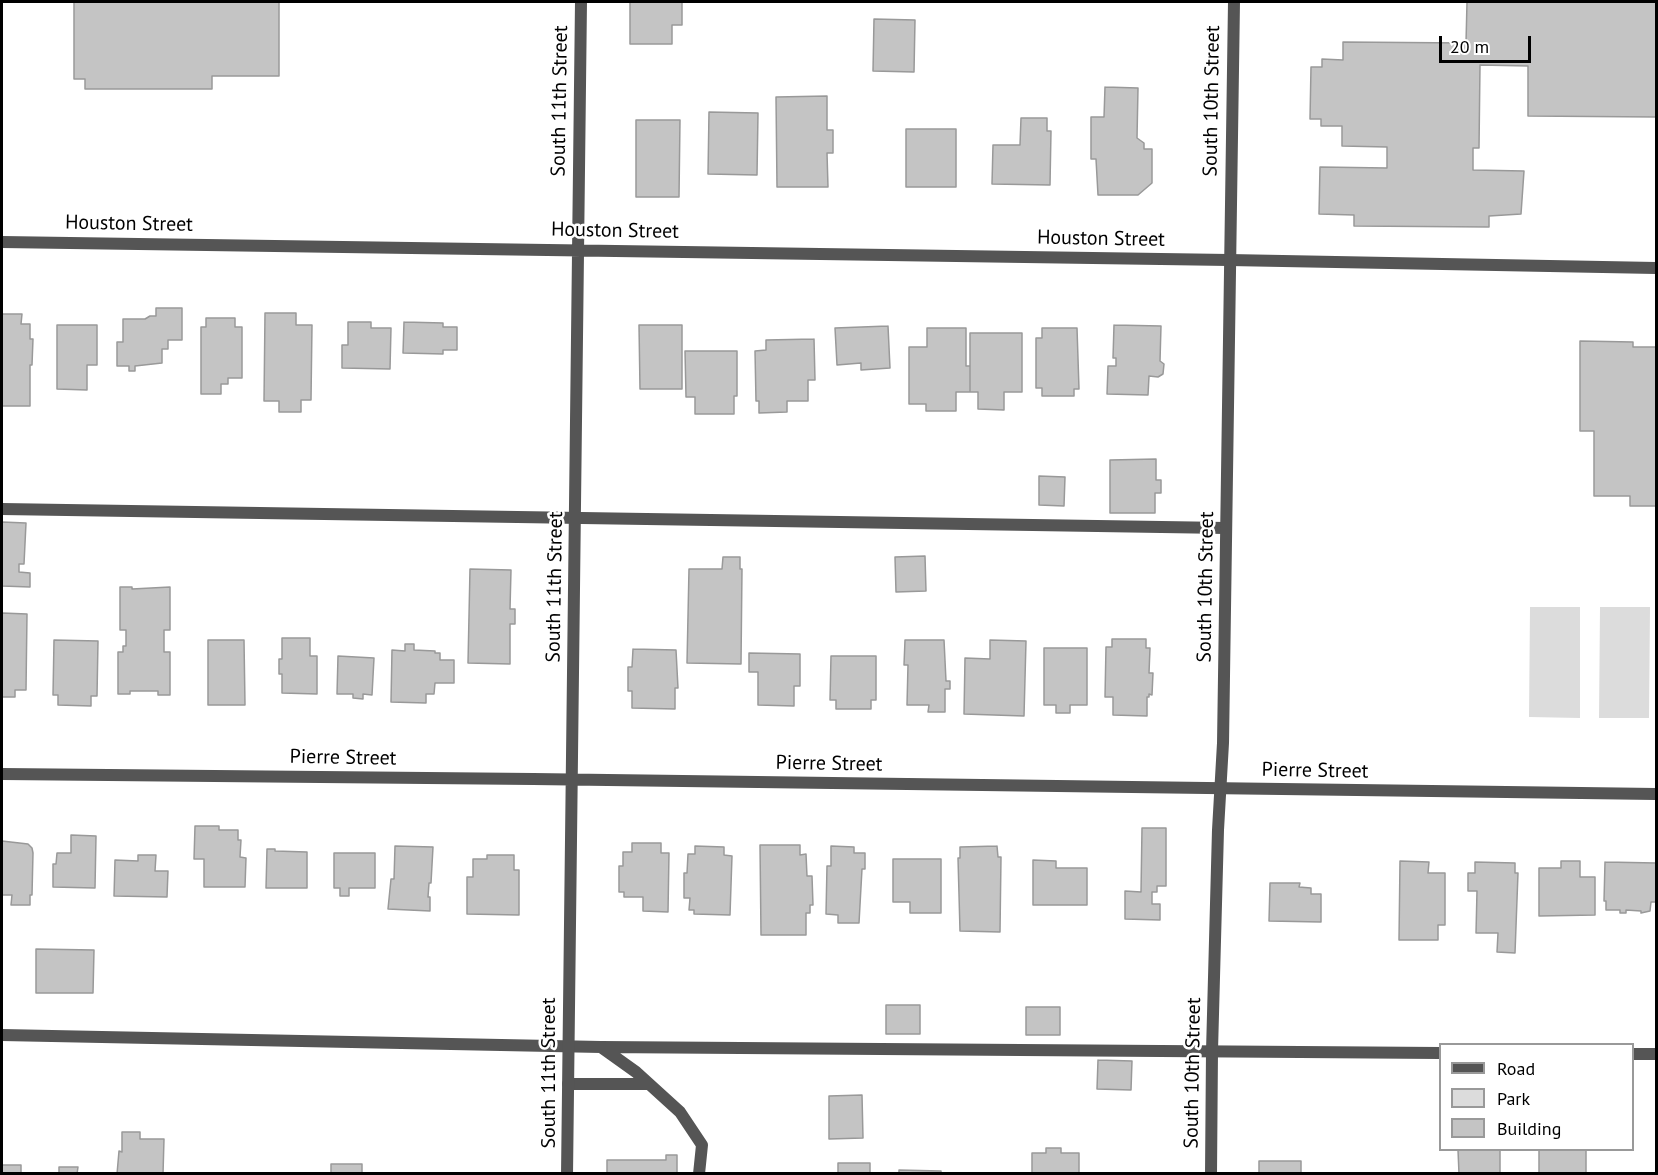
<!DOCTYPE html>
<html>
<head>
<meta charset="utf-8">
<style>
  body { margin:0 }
  #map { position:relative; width:1658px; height:1175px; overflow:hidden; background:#fff; font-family:"PT Sans",sans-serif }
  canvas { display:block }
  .frame { position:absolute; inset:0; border:3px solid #000; pointer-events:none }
  .legend { position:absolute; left:1439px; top:1043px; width:195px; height:108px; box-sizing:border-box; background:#fff; border:2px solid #999; margin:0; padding:8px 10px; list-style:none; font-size:18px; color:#000 }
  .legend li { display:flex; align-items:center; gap:12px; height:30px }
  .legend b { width:30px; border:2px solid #999 }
  .scale { position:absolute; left:1439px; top:36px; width:92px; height:27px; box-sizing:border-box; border:3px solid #000; border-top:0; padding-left:8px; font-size:18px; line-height:21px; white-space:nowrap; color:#000; -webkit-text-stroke:4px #fff; paint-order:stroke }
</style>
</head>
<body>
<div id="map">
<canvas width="1658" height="1175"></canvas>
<div class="frame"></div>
<ul class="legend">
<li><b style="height:8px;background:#555"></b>Road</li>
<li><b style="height:16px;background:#dcdcdc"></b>Park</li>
<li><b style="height:16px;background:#c4c4c4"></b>Building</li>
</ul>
<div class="scale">20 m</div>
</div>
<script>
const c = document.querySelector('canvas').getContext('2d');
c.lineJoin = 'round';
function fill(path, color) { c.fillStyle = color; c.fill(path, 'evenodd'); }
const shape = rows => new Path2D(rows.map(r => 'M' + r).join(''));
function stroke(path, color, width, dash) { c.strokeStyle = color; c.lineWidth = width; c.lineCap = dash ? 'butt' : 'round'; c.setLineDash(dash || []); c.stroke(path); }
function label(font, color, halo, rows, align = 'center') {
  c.font = font + ' "PT Sans",sans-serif'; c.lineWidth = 5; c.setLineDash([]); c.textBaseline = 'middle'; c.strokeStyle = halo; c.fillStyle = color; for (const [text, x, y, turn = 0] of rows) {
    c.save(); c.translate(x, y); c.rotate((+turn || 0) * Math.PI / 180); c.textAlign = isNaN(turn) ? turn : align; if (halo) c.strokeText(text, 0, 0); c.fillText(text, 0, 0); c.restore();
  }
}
fill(shape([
  [1530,607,1580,607,1580,718,1529,717],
  [1600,607,1650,607,1649,718,1599,718]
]), '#dcdcdc');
const building = shape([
  [74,2,279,2,279,76,212,76,212,89,85,89,85,79,74,79,74,2],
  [630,2,682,2,682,25,672,25,672,44,630,44,630,2],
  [1455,2,1656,2,1656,117,1528,116,1528,66,1480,65,1479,148,1473,148,1473,170,1524,171,1521,214,1489,216,1489,227,1354,226,1354,215,1319,214,1320,167,1387,168,1387,147,1342,146,1342,126,1321,126,1321,119,1310,119,1311,67,1322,67,1322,59,1343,60,1343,42,1466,43,1467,2,1455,2],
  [874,19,915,20,914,72,873,71,874,19],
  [1105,87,1138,88,1137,138,1144,143,1144,149,1152,149,1152,183,1138,195,1098,195,1096,159,1091,159,1091,117,1104,117,1105,87],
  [827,96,827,130,833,130,833,153,827,153,828,187,777,187,776,97,827,96],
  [709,112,758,113,757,175,708,174,709,112],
  [1021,118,1047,118,1047,131,1051,131,1050,185,992,184,993,145,1020,145,1021,118],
  [636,120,680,120,679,197,636,197,636,120],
  [906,129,956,129,956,187,906,187,906,129],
  [156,308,182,308,182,340,168,340,168,349,162,349,162,363,135,366,135,371,129,371,129,366,117,366,117,342,123,342,123,319,145,319,150,316,156,316,156,308],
  [265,313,296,313,296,325,312,325,311,400,301,400,301,412,279,412,279,401,264,401,265,313],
  [2,314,22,314,21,324,30,324,30,339,33,339,32,365,30,365,30,406,2,406,2,314],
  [206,318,235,318,235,327,242,327,242,378,228,378,228,384,221,384,221,394,201,394,201,327,206,327,206,318],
  [348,322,371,322,371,328,391,328,390,369,342,368,342,345,348,345,348,322],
  [404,322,443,323,443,327,457,327,457,350,443,350,443,354,403,353,404,322],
  [57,325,97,325,97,365,87,365,87,390,57,389,57,325],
  [639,325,682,325,682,389,640,389,639,325],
  [1114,325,1161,326,1160,361,1164,364,1163,374,1158,377,1149,376,1148,395,1107,394,1108,366,1116,366,1116,358,1113,358,1114,325],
  [888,326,890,368,861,370,861,363,837,365,835,328,888,326],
  [927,328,966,328,966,366,970,366,970,392,956,392,956,411,926,411,926,404,909,404,909,347,927,347,927,328],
  [1042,328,1077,328,1079,389,1074,389,1074,396,1042,396,1042,388,1036,388,1036,338,1042,338,1042,328],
  [970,333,1022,333,1022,392,1004,392,1004,410,978,409,978,392,970,392,970,333],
  [814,339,815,380,808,380,808,401,787,401,787,412,759,413,759,401,756,401,755,351,766,350,766,340,814,339],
  [1580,341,1633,342,1633,347,1656,347,1656,506,1630,506,1630,496,1594,496,1594,431,1580,431,1580,341],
  [685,351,737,351,737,396,734,396,734,414,695,414,695,397,686,397,685,351],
  [1156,459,1156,480,1161,480,1161,493,1155,493,1155,513,1110,513,1110,460,1156,459],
  [1039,476,1065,477,1064,506,1039,505,1039,476],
  [2,522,26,523,24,564,19,564,19,572,30,573,30,587,2,586,2,522],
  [925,556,926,591,896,592,895,557,925,556],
  [723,557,740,557,740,569,742,569,741,664,687,663,689,569,722,569,723,557],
  [470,569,511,570,510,609,515,609,515,624,510,624,510,664,468,663,470,569],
  [120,587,132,587,132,589,170,587,170,630,164,630,164,652,170,652,170,695,158,695,158,691,130,691,130,694,118,694,118,652,123,652,123,646,126,646,126,630,120,630,120,587],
  [2,613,27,614,26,690,15,690,15,697,2,697,2,613],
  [282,638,310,638,310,656,317,656,317,694,282,693,282,674,279,674,279,659,282,659,282,638],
  [1112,639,1146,639,1146,648,1150,648,1149,673,1153,673,1152,695,1149,694,1149,697,1147,697,1147,716,1113,715,1113,697,1105,697,1106,647,1112,647,1112,639],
  [54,640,98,641,97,696,91,696,91,706,58,705,58,695,53,695,54,640],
  [208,640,244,640,245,705,208,705,208,640],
  [905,640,944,640,946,681,950,681,950,689,945,689,945,712,928,712,929,705,907,705,908,665,904,665,905,640],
  [990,640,1026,641,1024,716,964,714,965,658,990,659,990,640],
  [405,644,414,644,414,650,435,651,435,653,440,653,440,660,454,660,454,683,435,683,434,694,426,694,426,703,391,702,392,650,405,651,405,644],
  [1044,648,1087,648,1087,705,1070,705,1070,713,1056,713,1056,705,1044,705,1044,648],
  [633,649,676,650,678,688,675,688,675,709,632,708,632,691,628,691,628,667,632,667,633,649],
  [749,653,800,654,800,686,794,686,794,706,758,705,758,672,749,672,749,653],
  [338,656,374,658,372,695,363,694,363,699,353,698,353,694,337,694,338,656],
  [831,656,876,656,876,700,871,700,871,709,836,709,836,700,830,700,831,656],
  [195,826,219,826,219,830,238,830,238,840,241,840,240,857,246,858,245,887,204,887,204,859,194,859,195,826],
  [1142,828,1166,828,1166,886,1157,886,1157,892,1152,892,1152,904,1160,904,1160,920,1125,919,1125,891,1141,892,1142,828],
  [71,835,96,836,95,888,53,887,53,864,56,864,57,853,71,853,71,835],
  [2,841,28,844,32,848,33,853,32,895,30,895,30,905,11,905,12,895,2,895,2,841],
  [632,843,661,843,661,853,669,853,668,912,643,911,643,897,624,897,624,892,619,892,619,866,623,866,623,852,632,852,632,843],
  [760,845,800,845,800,855,806,854,807,876,812,876,813,905,810,905,810,913,806,913,806,935,761,935,760,845],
  [395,846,433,847,431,883,429,883,428,897,430,897,430,911,388,909,391,879,394,879,395,846],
  [695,846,724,847,724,855,732,856,730,915,694,914,694,910,689,910,690,898,684,898,684,873,687,873,688,854,695,854,695,846],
  [831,846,854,847,854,853,865,853,865,869,862,869,859,923,838,923,838,915,826,914,827,866,831,866,831,846],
  [997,846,998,857,1001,857,1000,932,960,931,958,858,960,858,960,847,997,846],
  [267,849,275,849,275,851,307,852,307,888,266,888,267,849],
  [334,853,375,853,375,888,349,888,349,896,340,896,340,888,334,888,334,853],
  [138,855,156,855,155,871,168,871,167,897,114,896,115,860,138,861,138,855],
  [487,855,514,855,514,870,519,870,519,915,467,914,467,877,473,877,473,859,487,859,487,855],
  [893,859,941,859,941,913,910,913,910,902,893,902,893,859],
  [1033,860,1056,861,1056,868,1087,868,1087,905,1033,905,1033,860],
  [1400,861,1429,862,1428,873,1445,873,1445,925,1438,925,1438,940,1399,940,1400,861],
  [1561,861,1580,861,1580,877,1595,877,1595,915,1539,916,1539,868,1561,868,1561,861],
  [1475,862,1515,863,1515,873,1518,873,1515,953,1497,952,1498,933,1476,933,1477,891,1468,891,1468,873,1475,873,1475,862],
  [1605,862,1656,863,1656,902,1651,902,1650,911,1641,913,1641,911,1626,910,1626,913,1620,913,1620,910,1606,910,1606,901,1604,901,1605,862],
  [1270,883,1300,883,1299,887,1311,888,1311,894,1321,894,1321,922,1269,921,1270,883],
  [36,949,94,950,93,993,36,993,36,949],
  [886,1005,920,1005,920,1034,886,1034,886,1005],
  [1026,1007,1060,1007,1060,1035,1026,1035,1026,1007],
  [1098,1060,1132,1061,1131,1090,1097,1089,1098,1060],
  [862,1095,863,1138,829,1139,829,1096,862,1095],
  [122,1132,140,1132,140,1139,164,1139,163,1174,117,1174,119,1151,122,1152,122,1132],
  [1046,1148,1061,1148,1061,1153,1079,1153,1079,1174,1032,1174,1032,1153,1046,1153,1046,1148],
  [1458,1150,1500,1150,1500,1174,1459,1174,1458,1150],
  [1539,1150,1586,1150,1586,1174,1539,1174,1539,1150],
  [666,1155,677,1155,677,1174,607,1174,607,1160,666,1160,666,1155],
  [1259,1161,1301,1161,1301,1174,1259,1174,1259,1161],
  [838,1163,870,1163,870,1174,838,1174,838,1163],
  [331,1164,362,1164,362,1174,331,1174,331,1164],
  [2,1165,21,1165,21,1174,2,1174,2,1165],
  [59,1167,78,1167,77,1174,59,1174,59,1167],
  [899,1170,941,1171,941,1174,899,1174,899,1170]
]);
fill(building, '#c4c4c4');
stroke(building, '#999', 1.5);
stroke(shape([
  [1229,260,1656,268],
  [2,509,1226,528],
  [2,1035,601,1047,1440,1053],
  [601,1047,636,1072,680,1112,702,1145,699,1174],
  [1632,1054,1656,1054],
  [568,1084,648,1084]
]), '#555', 12);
stroke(shape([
  [2,242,1229,260],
  [2,774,533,779,1656,794],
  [567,1174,581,2]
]), '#555', 12);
stroke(shape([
  [1211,1174,1212,1051,1218,830,1223,743,1234,2]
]), '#555', 12);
label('20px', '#000', '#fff', [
  ["South 11th Street",560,101,-89],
  ["South 10th Street",1212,101,-89],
  ["Houston Street",129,224,1],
  ["Houston Street",615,231,1],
  ["Houston Street",1101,239,1],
  ["South 11th Street",555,587,-89],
  ["South 10th Street",1206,587,-89],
  ["Pierre Street",343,758,1],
  ["Pierre Street",829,764,1],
  ["Pierre Street",1315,771,1],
  ["South 11th Street",549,1073,-90],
  ["South 10th Street",1193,1073,-89]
]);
</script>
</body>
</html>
